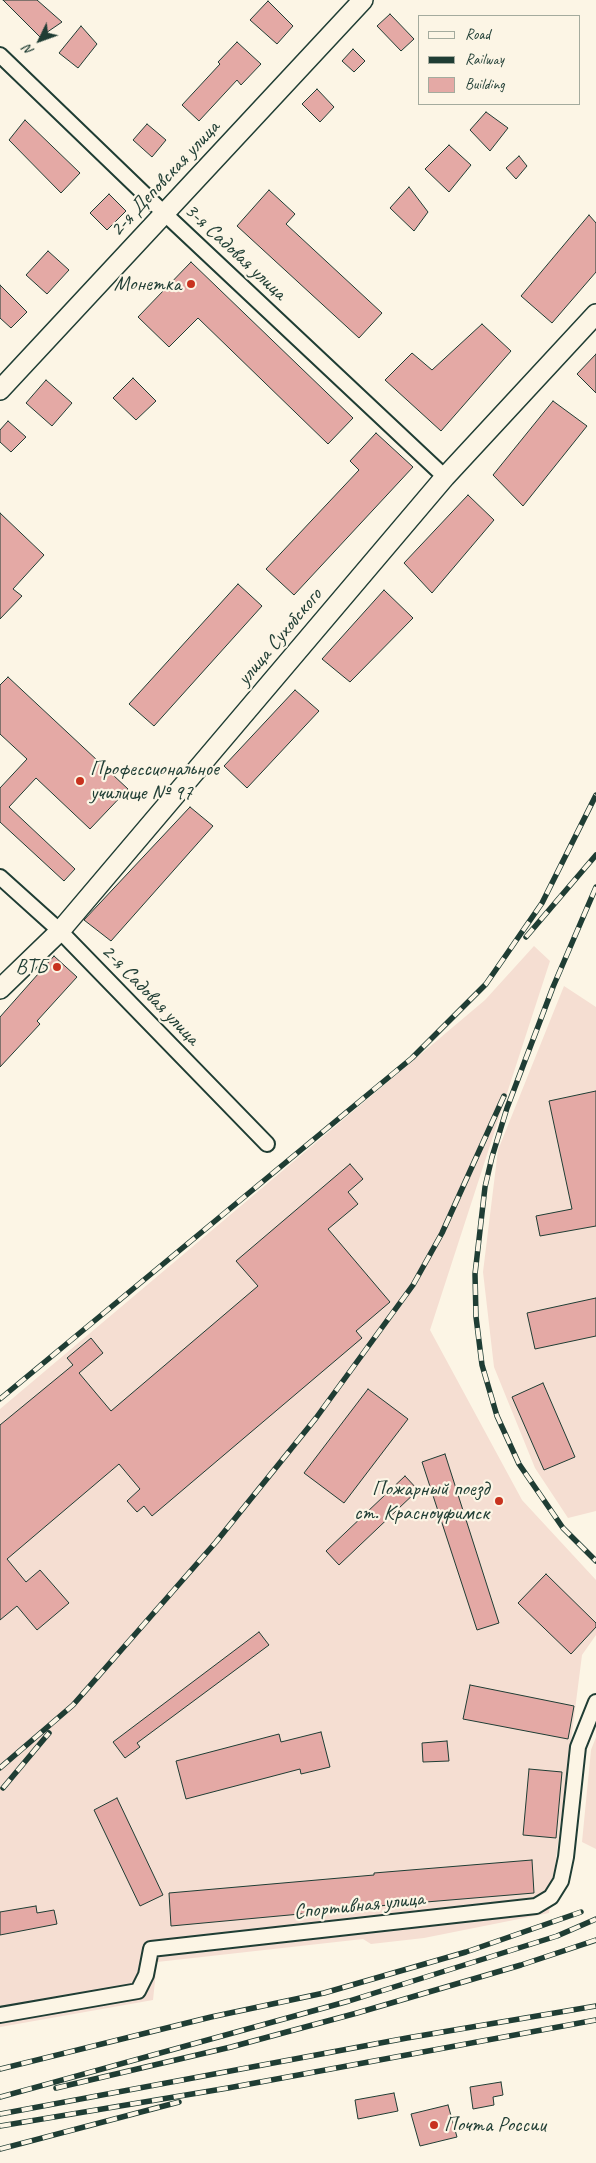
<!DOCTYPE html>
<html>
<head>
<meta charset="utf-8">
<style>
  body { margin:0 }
  #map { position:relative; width:596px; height:2163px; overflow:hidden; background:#fcf5e5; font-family:Caveat,sans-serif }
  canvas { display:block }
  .legend { position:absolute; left:418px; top:15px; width:162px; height:90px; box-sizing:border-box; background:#fcf5e5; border:1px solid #a4ab9e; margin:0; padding:6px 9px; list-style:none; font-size:15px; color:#1f3d34 }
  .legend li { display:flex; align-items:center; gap:10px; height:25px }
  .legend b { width:25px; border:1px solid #a4ab9e }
  .north { position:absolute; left:15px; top:15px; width:50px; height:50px; -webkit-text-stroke:4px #fcf5e5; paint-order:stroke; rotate:228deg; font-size:14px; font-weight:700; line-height:20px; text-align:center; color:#1f3d34 }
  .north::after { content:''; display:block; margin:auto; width:18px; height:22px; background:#1f3d34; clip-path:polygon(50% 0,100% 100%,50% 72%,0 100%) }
</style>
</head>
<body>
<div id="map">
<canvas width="596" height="2163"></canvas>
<ul class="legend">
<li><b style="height:6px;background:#fcf5e5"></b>Road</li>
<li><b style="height:6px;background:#1f3d34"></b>Railway</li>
<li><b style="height:14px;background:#e4a9a5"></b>Building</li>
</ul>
<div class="north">N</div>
</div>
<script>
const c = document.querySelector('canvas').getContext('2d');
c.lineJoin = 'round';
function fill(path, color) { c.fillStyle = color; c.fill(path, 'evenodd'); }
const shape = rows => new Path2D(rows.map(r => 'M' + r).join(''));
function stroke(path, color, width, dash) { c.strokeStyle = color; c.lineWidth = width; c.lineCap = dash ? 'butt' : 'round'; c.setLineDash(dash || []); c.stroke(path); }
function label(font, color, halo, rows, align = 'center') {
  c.font = font + ' Caveat,sans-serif'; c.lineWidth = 4.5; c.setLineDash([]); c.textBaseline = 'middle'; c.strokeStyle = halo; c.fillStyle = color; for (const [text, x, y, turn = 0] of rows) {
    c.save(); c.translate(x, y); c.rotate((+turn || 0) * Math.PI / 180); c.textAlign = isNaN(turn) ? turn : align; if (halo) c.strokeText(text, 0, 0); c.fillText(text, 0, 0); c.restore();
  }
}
fill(shape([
  [534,946,550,961,430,1330,522,1500,596,1580,596,1635,582,1655,549,1913,424,1938,371,1944,363,1939,157,1962,153,2000,0,2027,0,1409,485,1000],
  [564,986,596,1007,596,1511,568,1518,535,1468,494,1367,483,1272,498,1150],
  [596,1737,596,1849,582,1842,591,1750]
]), '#f5ded2');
const building = shape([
  [3,0,37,0,62,22,40,37,3,0],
  [268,1,293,26,277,44,250,20,268,1],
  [390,14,414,39,401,51,377,26,390,14],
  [81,26,97,44,78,68,59,53,81,26],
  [237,42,261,64,241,85,237,80,199,121,182,105,220,64,218,62,237,42],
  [353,49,365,61,354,72,342,61,353,49],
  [317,89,334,107,320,122,302,104,317,89],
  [486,112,508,128,490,151,470,130,486,112],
  [25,120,80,173,61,193,9,140,25,120],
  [147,124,166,140,152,157,133,140,147,124],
  [449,145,471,165,449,192,425,169,449,145],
  [519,156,527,166,516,179,506,168,519,156],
  [409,187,428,212,414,231,390,208,409,187],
  [269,190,295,214,286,224,382,313,359,338,237,226,269,190],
  [109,194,126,211,107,230,90,213,109,194],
  [589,215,596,223,596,272,552,323,521,296,589,215],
  [48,251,69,270,47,294,26,275,48,251],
  [191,262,353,418,328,444,198,318,169,347,138,317,191,262],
  [0,285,27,312,11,328,0,318,0,285],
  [482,324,511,351,441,431,385,380,412,353,432,370,482,324],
  [596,354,596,393,577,374,596,354],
  [133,378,156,401,136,420,113,398,133,378],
  [46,380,72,403,52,426,26,403,46,380],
  [553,401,587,426,523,506,493,475,553,401],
  [8,421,26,437,11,452,0,442,0,430,8,421],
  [376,433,413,467,294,595,266,569,359,470,350,461,376,433],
  [468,495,494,520,432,593,404,563,468,495],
  [0,513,44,555,13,589,22,596,0,619,0,513],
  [238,584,262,606,154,726,129,704,238,584],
  [384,590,413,618,350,682,322,659,384,590],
  [8,677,128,789,90,829,36,778,9,807,75,869,64,881,0,822,0,788,27,759,0,734,0,685,8,677],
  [295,690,319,711,247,788,224,766,295,690],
  [190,807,213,826,111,941,84,920,190,807],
  [54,956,77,977,37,1021,40,1024,0,1067,0,1017,54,956],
  [596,1091,596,1226,540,1236,536,1216,572,1209,549,1101,596,1091],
  [350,1164,363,1179,348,1192,358,1204,328,1229,390,1302,356,1331,362,1338,152,1516,144,1506,137,1512,127,1501,140,1489,119,1464,7,1559,26,1582,40,1570,69,1603,37,1630,17,1606,0,1620,0,1425,73,1365,67,1358,91,1338,103,1353,79,1373,111,1411,258,1286,236,1261,350,1164],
  [596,1298,596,1336,535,1349,527,1313,596,1298],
  [543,1383,575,1457,544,1470,512,1397,543,1383],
  [368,1389,408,1419,344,1503,304,1473,368,1389],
  [445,1454,499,1623,477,1630,422,1462,445,1454],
  [405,1476,418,1490,339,1565,326,1551,405,1476],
  [546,1574,596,1623,596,1627,571,1654,518,1603,546,1574],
  [259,1632,269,1645,137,1743,140,1747,125,1758,113,1742,259,1632],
  [470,1685,574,1706,568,1739,463,1719,470,1685],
  [321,1732,330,1767,301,1774,300,1769,186,1799,176,1761,279,1734,281,1742,321,1732],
  [447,1741,449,1761,423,1762,422,1743,447,1741],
  [529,1769,562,1772,556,1838,523,1835,529,1769],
  [117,1798,163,1895,140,1906,94,1810,117,1798],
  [532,1860,534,1893,354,1908,354,1909,171,1926,169,1893,374,1875,374,1873,532,1860],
  [36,1906,37,1913,54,1910,57,1924,0,1935,0,1912,36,1906],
  [501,2082,503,2095,493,2097,494,2105,473,2109,470,2087,501,2082],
  [394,2093,398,2111,358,2119,355,2100,394,2093],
  [448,2105,457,2137,420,2146,411,2114,448,2105]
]);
fill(building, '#e4a9a5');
stroke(building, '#1f3d34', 1);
const street = shape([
  [0,55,164,213,445,477],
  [0,877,60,931,267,1144],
  [0,2015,138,1991,146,1975,151,1949,536,1906,551,1897,561,1881,566,1857,578,1747,596,1702]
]);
const secondary = shape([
  [0,390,363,0],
  [0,989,60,931,445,477,596,314]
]);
stroke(street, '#1f3d34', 18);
stroke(secondary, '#1f3d34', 22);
stroke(street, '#fcf5e5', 14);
stroke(secondary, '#fcf5e5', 19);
const rail = shape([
  [596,887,553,987,507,1108,492,1157,485,1187,475,1274,476,1317,482,1365,497,1416,519,1464,563,1528,596,1561],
  [526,937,596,855],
  [0,1399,412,1058,486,984,542,903,596,795],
  [0,1768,73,1705,216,1542,316,1418,413,1285,442,1233,504,1096],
  [3,1788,49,1733],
  [0,2069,211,2017,324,1993,466,1952,581,1912],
  [56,2088,231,2047,357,2013,521,1965,596,1940],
  [0,2097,349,2001,557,1936,596,1919],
  [0,2114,407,2038,596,2006],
  [0,2126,228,2088,596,2020],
  [0,2149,179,2102]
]);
stroke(rail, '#1f3d34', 5.5);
stroke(rail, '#fcf5e5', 4, [11]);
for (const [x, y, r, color] of [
  [191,284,5,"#c8321e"],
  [80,781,5,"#c8321e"],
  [57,967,5,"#c8321e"],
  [499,1501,5,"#c8321e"],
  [434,2125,5,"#c8321e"]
]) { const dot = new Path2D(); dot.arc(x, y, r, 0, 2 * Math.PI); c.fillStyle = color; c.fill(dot); stroke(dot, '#fcf5e5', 2); }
label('21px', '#1f3d34', '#fcf5e5', [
  ["2-я Деповская улица",165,179,-47],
  ["3-я Садовая улица",235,252,43],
  ["улица Сухобского",280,637,-50],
  ["2-я Садовая улица",150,995,46],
  ["Спортивная улица",359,1906,-6]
]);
label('21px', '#1f3d34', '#fcf5e5', [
  ["Монетка",181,284],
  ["Профессиональное",90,769,"left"],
  ["училище № 97",90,793,"left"],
  ["ВТБ",47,967],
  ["Пожарный поезд",489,1489],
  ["ст. Красноуфимск",489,1513],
  ["Почта России",444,2125,"left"]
], 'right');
</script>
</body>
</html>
